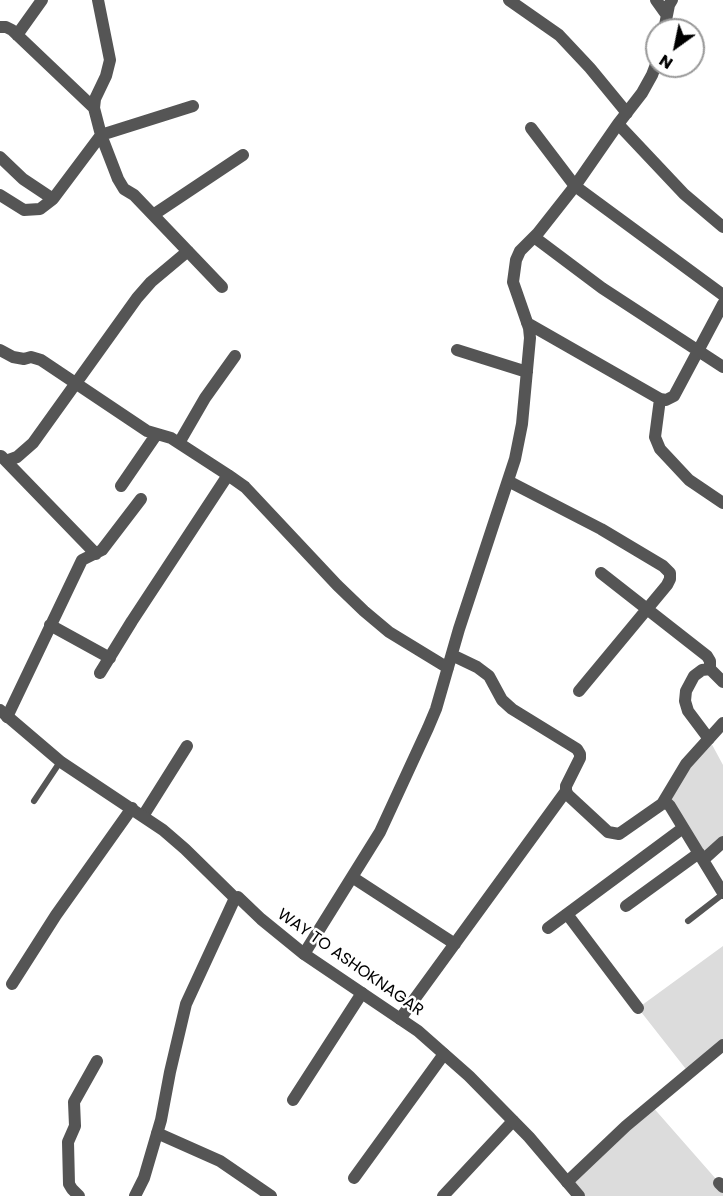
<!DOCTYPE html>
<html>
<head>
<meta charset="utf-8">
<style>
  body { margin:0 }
  #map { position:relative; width:723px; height:1196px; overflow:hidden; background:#fff; font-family:Poppins,sans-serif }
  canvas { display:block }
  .north { position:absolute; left:645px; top:18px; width:60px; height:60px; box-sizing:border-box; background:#fff; border:2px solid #999; border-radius:50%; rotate:213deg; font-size:16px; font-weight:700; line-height:24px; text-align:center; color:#000 }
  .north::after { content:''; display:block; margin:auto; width:21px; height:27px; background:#000; clip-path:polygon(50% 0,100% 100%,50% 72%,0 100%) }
</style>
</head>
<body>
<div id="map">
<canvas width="723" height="1196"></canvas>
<div class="north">N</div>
</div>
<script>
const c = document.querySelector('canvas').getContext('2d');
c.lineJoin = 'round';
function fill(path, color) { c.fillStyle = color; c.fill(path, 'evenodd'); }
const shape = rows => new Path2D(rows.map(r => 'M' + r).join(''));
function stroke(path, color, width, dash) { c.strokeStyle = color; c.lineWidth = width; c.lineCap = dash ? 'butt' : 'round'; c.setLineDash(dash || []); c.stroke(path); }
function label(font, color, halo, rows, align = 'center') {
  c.font = font + ' Poppins,sans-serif'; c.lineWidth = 5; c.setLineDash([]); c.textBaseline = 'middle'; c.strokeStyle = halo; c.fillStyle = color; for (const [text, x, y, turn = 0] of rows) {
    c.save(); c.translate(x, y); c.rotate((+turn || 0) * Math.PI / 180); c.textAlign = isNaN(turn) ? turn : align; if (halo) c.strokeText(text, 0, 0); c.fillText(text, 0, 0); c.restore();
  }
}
fill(shape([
  [709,739,723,765,723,842,703,860,662,804],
  [723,946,723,1045,689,1073,638,1008],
  [651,1105,723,1187,723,1196,579,1196,567,1182]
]), '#dcdcdc');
stroke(shape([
  [34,801,60,762],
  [688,921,723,894]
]), '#555', 6);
stroke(shape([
  [98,0,110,60,106,76,95,99,94,108,101,135,118,179,124,189,134,195,222,287],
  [509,0,559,35,590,68,627,113],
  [656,0,666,14],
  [0,27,6,27,12,30,94,108],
  [664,30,669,5,672,0],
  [17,35,42,0],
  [618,124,684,194,723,227],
  [531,128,575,186,723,295],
  [0,157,23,179,53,199],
  [0,195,24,210,40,209,53,199,101,135,193,106],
  [153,215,243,155],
  [534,237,602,288,723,367],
  [527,323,660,399,666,400,674,396,723,304],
  [0,350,13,357,24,359,31,357,41,360,147,431,171,438,228,475,245,487,337,585,364,611,389,632,448,668],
  [457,350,527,372],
  [660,399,655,437,660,449,689,480,723,503],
  [179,443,205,398,235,356],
  [1,456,96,554],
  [6,461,17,457,33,443,137,298,151,282,188,251],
  [508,481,601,529,663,566,670,573,670,579,667,585,579,691],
  [121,486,156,435],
  [601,573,707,656,710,661,710,669,723,682],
  [50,625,110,658],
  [452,655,477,667,489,676,502,700,512,709,577,749,580,754,580,758,566,786,566,791,568,795,608,832,619,834,662,804,667,803,670,806,723,893],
  [100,673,132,621,228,475],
  [7,717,82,560,102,550,141,499],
  [709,739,688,711,685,701,686,691,694,676,702,670,710,669],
  [662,804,686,764,723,723],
  [143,816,187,746],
  [703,860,723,842],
  [352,877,455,944],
  [626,906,699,853],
  [567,914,638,1008],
  [548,928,683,828],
  [304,954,380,832,428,728,436,709,459,629,515,459,522,424,530,338,529,328,513,282,516,260,520,251,538,233,575,186,618,124,642,93,652,75,657,62],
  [12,984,56,915,132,808],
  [400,1019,566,791],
  [293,1100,362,993],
  [157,1133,220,1161,271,1196],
  [354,1178,444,1054],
  [567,1182,626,1126,723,1045],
  [719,1183,723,1187],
  [79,1196,72,1189,69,1184,68,1142,75,1126,74,1102,97,1061],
  [135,1196,144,1178,161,1120,170,1072,186,1004,235,898],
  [443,1196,513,1121]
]), '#555', 12);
stroke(shape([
  [0,710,61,762,163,830,185,849,235,898,238,897,261,919,304,954,418,1031,469,1076,529,1137,579,1196]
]), '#555', 12);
label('16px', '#000', '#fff', [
  ["WAY TO ASHOKNAGAR",350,963,35]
]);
</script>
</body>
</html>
